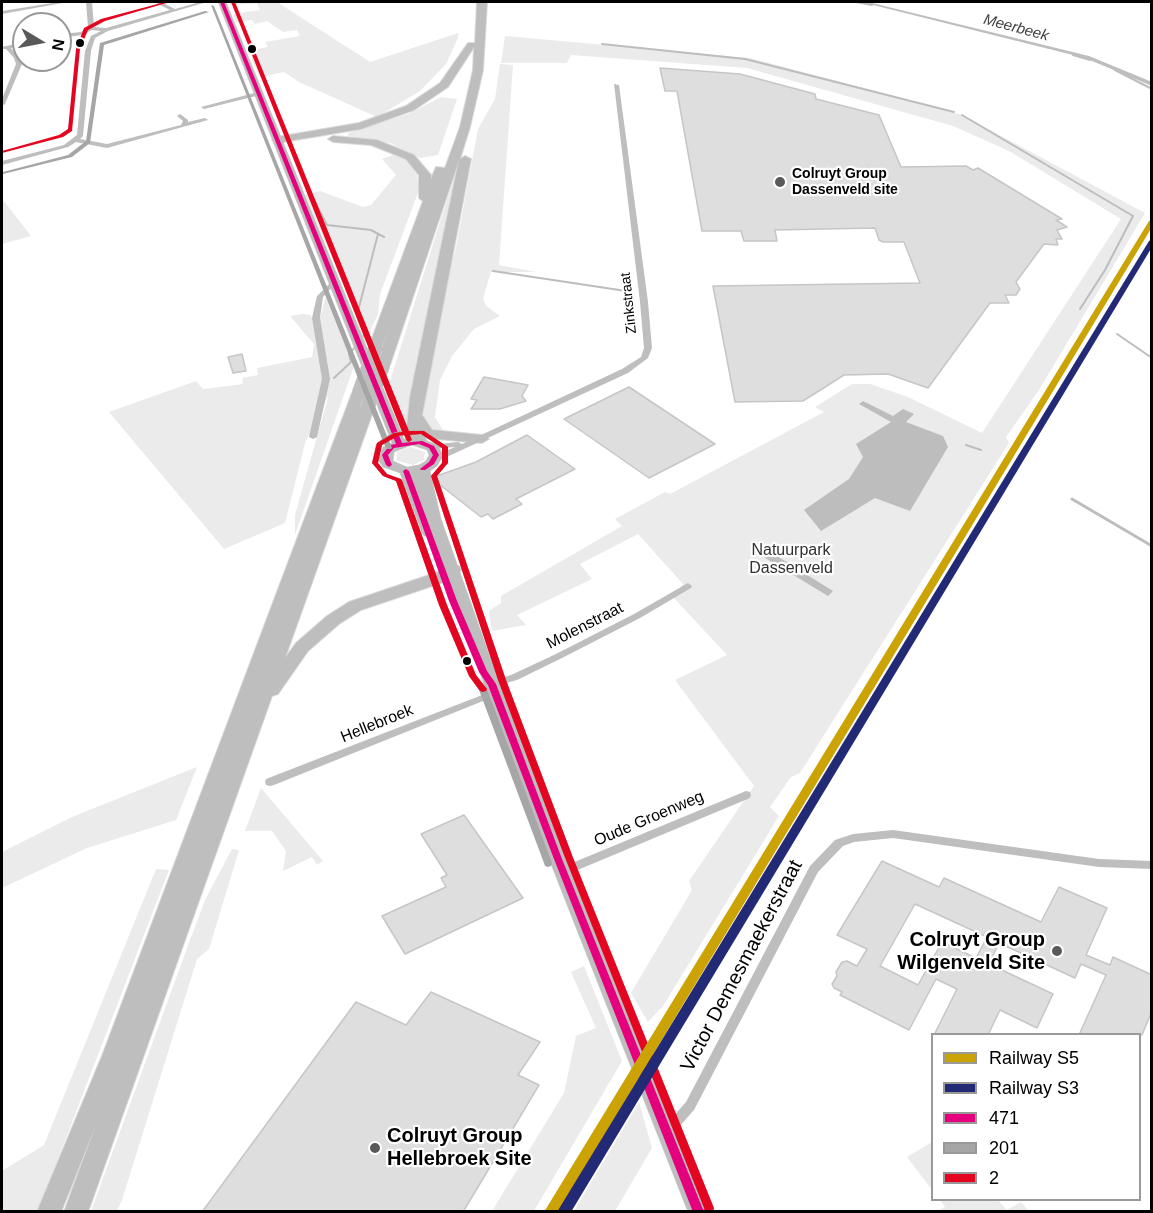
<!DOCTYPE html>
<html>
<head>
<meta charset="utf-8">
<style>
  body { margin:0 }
  #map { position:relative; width:1153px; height:1213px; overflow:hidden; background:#fff; font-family:Arial,sans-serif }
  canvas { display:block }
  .frame { position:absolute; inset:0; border:3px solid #000; pointer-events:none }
  .legend { position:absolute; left:931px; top:1033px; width:210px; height:168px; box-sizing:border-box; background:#fff; border:2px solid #999; margin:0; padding:8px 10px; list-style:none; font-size:18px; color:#000 }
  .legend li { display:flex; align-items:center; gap:12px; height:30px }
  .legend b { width:30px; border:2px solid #999 }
  .north { position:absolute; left:12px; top:12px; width:60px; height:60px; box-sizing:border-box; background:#fff; border:2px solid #999; border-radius:50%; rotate:100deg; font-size:16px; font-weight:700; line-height:24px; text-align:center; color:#000 }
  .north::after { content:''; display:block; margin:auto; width:21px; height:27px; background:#595959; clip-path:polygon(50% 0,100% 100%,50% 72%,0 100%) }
</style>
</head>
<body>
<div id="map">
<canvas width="1153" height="1213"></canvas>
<div class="frame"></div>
<ul class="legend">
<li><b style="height:8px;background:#cca305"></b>Railway S5</li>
<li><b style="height:8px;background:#222975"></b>Railway S3</li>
<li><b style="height:8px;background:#e5007d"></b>471</li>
<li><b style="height:8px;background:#a6a6a6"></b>201</li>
<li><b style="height:8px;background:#e40521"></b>2</li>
</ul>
<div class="north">N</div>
</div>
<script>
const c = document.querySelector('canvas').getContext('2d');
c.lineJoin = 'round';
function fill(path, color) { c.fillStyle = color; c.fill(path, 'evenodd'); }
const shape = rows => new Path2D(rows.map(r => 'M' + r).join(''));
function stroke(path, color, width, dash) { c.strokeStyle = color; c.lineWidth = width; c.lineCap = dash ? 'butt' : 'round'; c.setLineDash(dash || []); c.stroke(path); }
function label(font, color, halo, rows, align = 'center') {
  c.font = font + ' Arial,sans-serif'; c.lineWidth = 4.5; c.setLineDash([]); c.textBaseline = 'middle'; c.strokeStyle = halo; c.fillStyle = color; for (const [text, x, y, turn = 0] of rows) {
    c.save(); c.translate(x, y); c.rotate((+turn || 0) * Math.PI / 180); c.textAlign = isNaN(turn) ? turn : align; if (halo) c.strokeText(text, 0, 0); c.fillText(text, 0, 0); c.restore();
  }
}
fill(shape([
  [230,2,277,2,370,62,458,33,458,38,446,64,420,91,377,117,299,82,284,72,260,77,252,60,252,50,268,47,265,42,300,36,297,30,283,32,267,21,255,24,252,20,236,22,233,14,260,10,257,3,231,5],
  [505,36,750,58,872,90,962,115,1145,213,1039,390,1006,437,1009,443,800,773,791,777,770,807,779,816,663,1006,648,1022,631,993,692,890,689,881,754,786,675,680,727,655,673,597,683,584,638,534,580,564,592,579,517,615,526,625,492,631,489,611,501,603,501,596,622,526,615,519,665,492,670,494,824,412,815,407,852,384,870,384,908,397,982,433,1121,219,1009,151,953,126,747,68,571,55,567,63,501,63],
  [500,64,513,65,499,265,536,272,491,272,483,298,486,306,500,316,474,329,452,356,440,380,435,417,443,430,449,431,430,431,422,416,442,294,455,252,478,129,495,99],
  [441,97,457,99,438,155,420,158,390,143,348,136,348,133,408,114],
  [396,154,406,159,417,173,419,190,380,294,378,314,364,344,354,309,305,195,320,191,363,207,371,205,396,175,382,159],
  [454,177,458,177,411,389,412,435,404,433,386,394],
  [2,199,7,205,31,236,2,244],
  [330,294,355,363,295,535,295,515,329,394,305,443,285,523,224,549,109,412,196,381,203,389,243,384,242,378,258,375,257,368,312,357,314,344,290,316,303,314,311,315,316,336,326,295],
  [410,447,425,452,424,460,413,465,397,461,397,452],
  [197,767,176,820,87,848,2,888,2,852,72,817],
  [261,788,323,861,317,865,312,857,283,871,286,851,272,831,245,831],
  [232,849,239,850,209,949,197,959,122,1200,117,1211,91,1211,190,940,206,898],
  [156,869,169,870,38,1211,2,1212,2,1171,44,1145],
  [584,966,622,1061,534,1211,492,1211,564,1093,576,1036,596,1028,571,972],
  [639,1102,652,1148,615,1211,574,1211],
  [932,1142,932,1190,907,1157],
  [940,1200,998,1200,1007,1210,1021,1202,1029,1211,937,1211,945,1207]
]), '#ebebeb');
fill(shape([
  [863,401,893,416,903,409,914,414,906,422,943,436,948,447,910,511,875,498,821,531,804,510,849,479,863,457,856,444,891,422,859,404],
  [767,551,772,553,833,591,828,596,762,556]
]), '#bdbdbd');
stroke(shape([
  [856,2,872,5],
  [602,44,745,59,954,112],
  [1073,55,1090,60],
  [1115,70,1152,89],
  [962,115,1133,216,1105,270,1080,309],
  [312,196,327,225,371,230,384,237],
  [493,271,626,291],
  [1117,334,1152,358],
  [361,339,365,334,358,311,378,234],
  [334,378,351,362,349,354,357,345],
  [966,445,981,450]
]), '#bdbdbd', 2);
stroke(shape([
  [1072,499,1152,546]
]), '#bdbdbd', 3);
const building = shape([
  [660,68,740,74,815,94,816,99,879,115,901,167,966,166,973,170,978,168,1062,219,1056,220,1067,227,1057,230,1062,239,1056,239,1058,245,1044,244,1016,282,1020,289,1016,295,1005,295,1009,303,990,303,928,388,888,374,844,375,803,401,735,402,713,286,920,283,904,242,883,242,879,240,875,228,775,230,777,241,744,241,741,231,702,231,677,91,665,91,660,68],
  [242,354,246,371,233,373,228,357,242,354],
  [484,377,528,385,522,396,526,401,500,409,471,409,477,400,471,399,484,377],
  [629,387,715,444,649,478,564,419,629,387],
  [527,435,575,469,516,499,522,504,493,519,488,514,481,517,435,481,434,477,476,462,527,435],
  [464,815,523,898,405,954,382,916,446,887,441,878,447,875,421,834,464,815],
  [882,861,939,887,944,878,1041,922,1059,887,1107,908,1086,955,1110,965,1113,957,1152,975,1152,1011,1142,1035,1079,1035,1106,975,1081,964,1075,978,999,943,989,964,1053,994,1037,1028,1000,1010,988,1035,934,1035,957,989,936,979,909,1030,840,995,842,992,834,988,832,984,837,976,836,972,842,962,847,961,857,966,867,949,837,935,882,861],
  [915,904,987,937,976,958,942,942,918,985,880,966,915,904],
  [431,992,540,1042,518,1075,539,1085,463,1212,202,1212,356,1002,406,1025,431,992]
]);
fill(building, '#dedede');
stroke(building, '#c6c6c6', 1.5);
const primary = shape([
  [218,2,226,2,404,439,413,437,437,444,443,455,437,466,430,471,441,519,503,693,567,859,710,1212,688,1212,549,859,487,693,433,536,424,536,422,533,400,473,383,467,378,460,383,447,392,443,218,2],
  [412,445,427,450,429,455,426,461,419,465,407,467,393,461,394,452,412,445]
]);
const highway = shape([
  [477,2,487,2,483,70,470,127,460,159,465,156,471,159,422,415,432,430,482,435,489,439,482,443,425,438,427,442,420,446,413,442,407,427,410,397,459,160,390,365,383,369,376,365,390,324,380,352,370,352,368,349,423,201,419,198,419,175,406,159,371,145,333,142,328,139,333,136,377,140,414,155,431,175,431,179,436,167,445,168,460,127,473,70,474,47,448,87,414,110,361,129,277,143,272,140,277,137,359,123,406,106,440,83,468,43,475,43,477,2],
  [359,389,366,393,360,408,367,405,374,409,285,658,296,643,327,616,349,602,438,572,447,566,459,566,461,570,450,580,361,610,339,624,308,651,278,694,272,696,88,1212,64,1212,97,1122,61,1212,37,1212,102,1056,352,393,359,389]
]);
stroke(primary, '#dbdbdb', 1);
stroke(highway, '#dbdbdb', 2);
fill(shape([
  [59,2,68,2,2,14,2,11,59,2],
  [86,2,92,2,94,27,106,28,170,10,156,3,156,2,161,2,175,9,200,2,207,2,108,31,95,38,91,51,83,136,80,139,107,144,181,125,183,121,177,116,180,114,188,120,188,122,205,118,208,120,107,148,76,142,68,147,2,165,2,161,64,145,77,135,85,51,91,36,101,31,92,30,82,35,60,38,60,34,81,32,88,27,86,2],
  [861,2,868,2,1089,56,1152,82,1152,86,1085,58,861,2],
  [24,42,24,46,11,48,20,58,22,64,5,104,2,106,2,99,16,64,14,58,6,49,2,49,2,47,24,42],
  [614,84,619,85,648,302,652,348,648,358,628,373,438,461,432,461,431,459,432,457,455,447,432,449,428,447,429,445,458,442,462,444,622,369,641,357,644,348,640,302,614,84],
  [258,92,260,93,260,95,204,109,201,107,258,92],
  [333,281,336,283,323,297,320,318,330,379,317,437,313,439,309,437,322,379,312,318,317,296,331,282,333,281],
  [688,583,692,586,691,588,640,618,562,658,517,680,492,687,489,686,487,684,489,682,511,675,556,654,634,614,688,583],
  [495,690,498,691,500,693,498,695,274,785,270,786,266,785,265,782,266,779,495,690],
  [746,791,750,792,751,795,750,798,568,874,564,875,560,874,559,871,560,868,746,791],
  [893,830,1099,859,1152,861,1152,869,1099,867,893,838,854,842,843,846,818,872,694,1110,671,1136,667,1138,663,1136,661,1132,663,1128,686,1102,810,866,835,840,853,834,893,830]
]), '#bebebe');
fill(primary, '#bebebe');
fill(highway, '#bebebe');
const highwayBridge = shape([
  [359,393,375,349],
  [367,409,383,365]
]);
stroke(highwayBridge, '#dbdbdb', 15, []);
stroke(highwayBridge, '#bebebe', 14);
fill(shape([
  [220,2,224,2,402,443,422,441,434,446,439,455,434,464,425,470,421,470,420,469,429,462,433,455,429,448,419,444,394,448,388,455,392,465,389,467,386,465,382,455,390,445,396,444,220,2],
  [406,469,409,471,457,601,487,671,496,684,562,859,704,1212,693,1212,554,859,488,685,479,672,449,601,403,471,406,469]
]), '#e5007d');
fill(shape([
  [211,5,214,6,387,436,395,432,422,430,448,447,448,463,437,476,506,680,572,855,571,857,568,859,565,857,564,855,498,680,431,476,442,463,442,448,421,434,397,436,389,440,392,448,391,449,387,449,384,444,382,445,378,463,387,474,401,479,402,480,447,605,476,675,487,689,552,863,551,866,548,867,545,866,544,863,479,690,469,676,439,605,396,481,383,476,372,463,376,444,382,439,211,5],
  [205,11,209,12,104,45,90,143,72,157,3,174,3,172,68,155,86,141,100,43,205,11]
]), '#a6a6a6');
fill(shape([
  [165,2,170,2,105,21,88,30,80,49,72,131,63,137,2,153,2,151,59,135,68,129,76,49,84,28,101,19,165,2],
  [231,2,235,2,409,431,424,431,448,447,448,463,437,476,506,680,572,855,714,1208,713,1212,705,1212,704,1208,564,855,498,680,431,476,442,463,442,448,421,434,410,435,412,440,409,442,407,441,404,435,398,436,382,445,378,463,387,474,401,479,402,480,447,605,476,675,487,689,486,691,483,692,480,691,469,676,439,605,396,481,383,476,372,463,377,443,394,433,402,432,231,2]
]), '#e40521');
fill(shape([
  [1152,219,1152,227,558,1212,544,1212,1149,221,1152,219]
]), '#cca305');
fill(shape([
  [1152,239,1152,247,571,1212,557,1212,1149,241,1152,239]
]), '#222975');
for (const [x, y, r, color] of [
  [80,43,5,"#000"],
  [252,49,5,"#000"],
  [780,182,6,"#595959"],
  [467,661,5,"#000"],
  [1057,951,6,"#595959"],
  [375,1148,6,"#595959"]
]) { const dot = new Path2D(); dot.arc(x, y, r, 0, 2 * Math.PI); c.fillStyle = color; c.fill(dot); stroke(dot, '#fff', 2); }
label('bold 14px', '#000', '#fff', [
  ["Colruyt Group",792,174],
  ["Dassenveld site",792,190]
], 'left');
label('14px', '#000', '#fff', [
  ["Zinkstraat",629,303,-96]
]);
label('italic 15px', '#424242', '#fff', [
  ["Meerbeek",1016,28,15]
]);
label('16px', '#313131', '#fff', [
  ["Natuurpark",791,551],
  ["Dassenveld",791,569]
]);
label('16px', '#000', '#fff', [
  ["Molenstraat",585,626,-27],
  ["Hellebroek",377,724,-22],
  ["Oude Groenweg",649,819,-23]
]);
label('bold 20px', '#000', '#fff', [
  ["Colruyt Group",1045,940],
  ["Wilgenveld Site",1045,963],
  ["Colruyt Group",387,1136,"left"],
  ["Hellebroek Site",387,1159,"left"]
], 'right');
label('20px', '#000', '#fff', [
  ["Victor Demesmaekerstraat",742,966,-62]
]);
</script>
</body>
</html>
